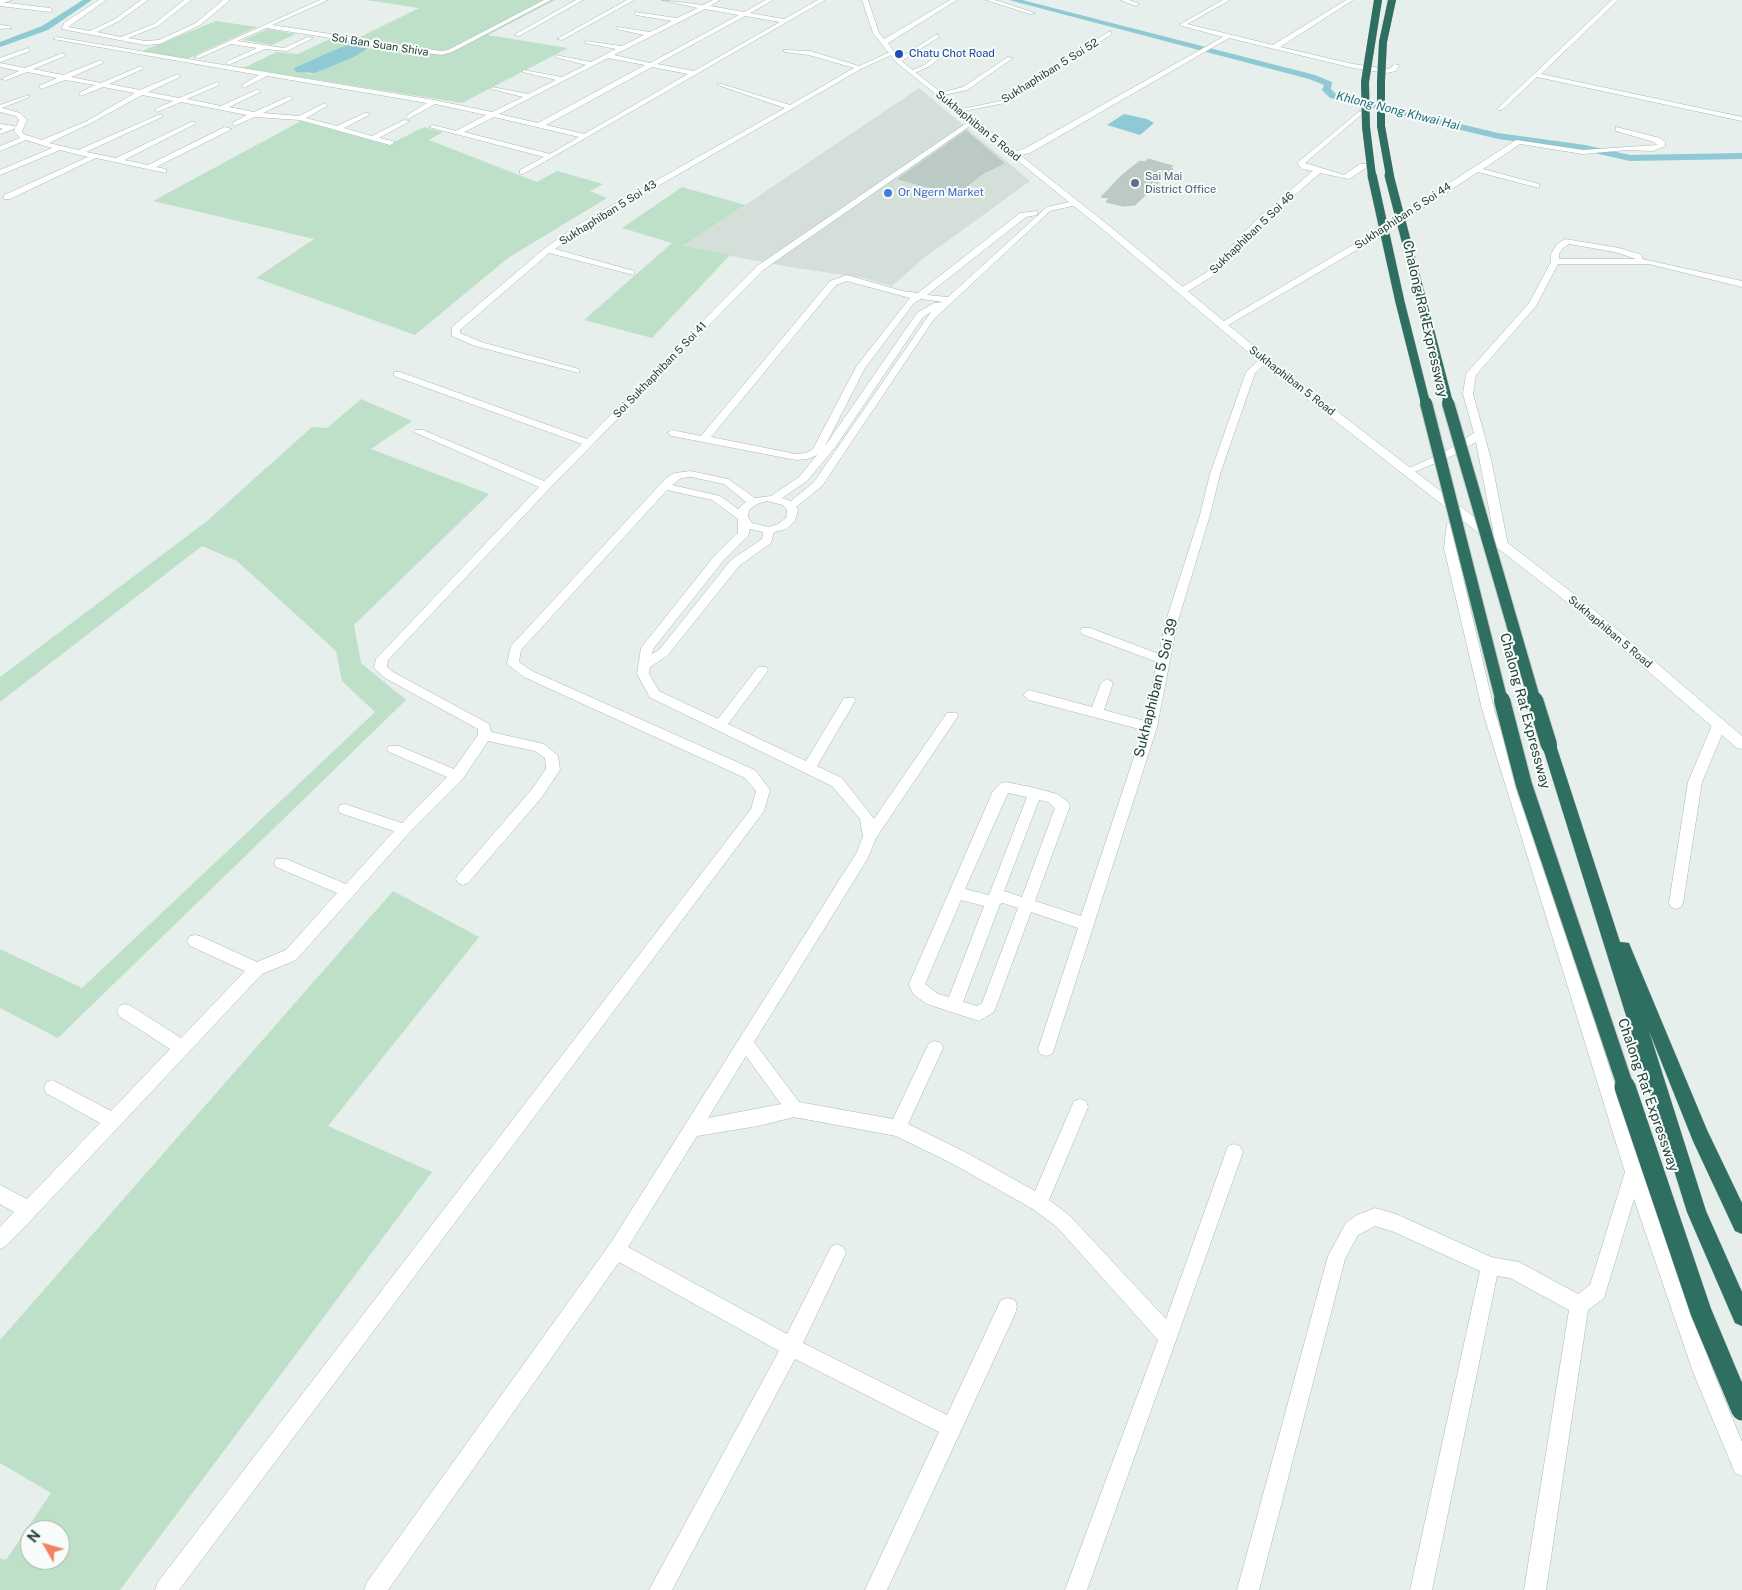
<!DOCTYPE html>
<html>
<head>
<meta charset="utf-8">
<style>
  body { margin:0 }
  #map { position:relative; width:1742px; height:1590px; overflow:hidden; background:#e6efeb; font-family:"Public Sans",sans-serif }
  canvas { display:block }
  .north { position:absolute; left:20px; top:1520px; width:50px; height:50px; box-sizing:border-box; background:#f7fbf9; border:1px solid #a3b1ad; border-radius:50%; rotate:308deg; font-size:14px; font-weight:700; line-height:20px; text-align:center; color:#24423a }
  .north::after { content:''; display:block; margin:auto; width:18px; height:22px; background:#f4845f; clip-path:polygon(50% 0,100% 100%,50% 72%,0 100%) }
</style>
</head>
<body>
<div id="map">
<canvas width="1742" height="1590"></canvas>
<div class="north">N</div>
</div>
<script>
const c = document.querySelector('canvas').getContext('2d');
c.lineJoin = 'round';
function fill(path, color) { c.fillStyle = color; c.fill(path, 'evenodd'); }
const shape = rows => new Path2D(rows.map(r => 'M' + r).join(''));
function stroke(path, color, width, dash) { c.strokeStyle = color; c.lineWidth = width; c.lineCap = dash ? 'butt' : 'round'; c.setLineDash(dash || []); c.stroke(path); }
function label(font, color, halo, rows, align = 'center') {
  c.font = font + ' "Public Sans",sans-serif'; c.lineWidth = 4; c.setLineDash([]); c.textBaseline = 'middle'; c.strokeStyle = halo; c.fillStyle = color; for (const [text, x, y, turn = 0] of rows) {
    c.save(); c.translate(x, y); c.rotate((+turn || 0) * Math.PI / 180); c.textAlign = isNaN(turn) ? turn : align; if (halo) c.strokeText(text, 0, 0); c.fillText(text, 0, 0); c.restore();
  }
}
fill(shape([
  [919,88,1030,181,924,258,892,286,864,278,790,267,683,247]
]), '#d4dfda');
fill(shape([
  [366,0,555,0,488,35,568,48,462,103,243,68,277,52,298,54,330,39,356,39,419,8],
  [369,47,352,58,315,73,308,74,294,68,317,58],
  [216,21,257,27,187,59,142,51],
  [268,29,296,34,272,45,243,40],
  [301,121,388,145,424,127,443,132,429,140,537,182,557,171,603,184,590,191,607,198,508,258,415,335,256,278,314,239,153,201],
  [682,187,745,205,684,246,730,255,652,338,584,320,672,243,622,228],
  [361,399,412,421,371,449,489,494,354,625,361,663,406,700,58,1038,0,1008,0,949,82,988,375,712,342,681,336,651,237,561,202,546,0,702,0,677,207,521,312,427,327,428],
  [393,891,479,937,328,1126,432,1172,120,1590,0,1590,0,1558,6,1560,51,1493,0,1463,0,1340],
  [30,1530,60,1530,60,1560,30,1560]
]), '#bfe0c8');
fill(shape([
  [352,44,370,47,352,58,315,73,296,72,294,68,339,48],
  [1124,114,1147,119,1154,123,1140,135,1107,125]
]), '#8ec9d4');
fill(shape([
  [83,0,92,0,48,30,0,47,0,42,42,26,83,0],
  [1009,0,1022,0,1315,75,1332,82,1331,89,1336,94,1498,133,1585,145,1630,155,1742,153,1742,159,1630,161,1585,151,1498,139,1330,98,1322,90,1324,85,1309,79,1009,0]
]), '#8ec9d4');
const building = shape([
  [966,131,1004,163,982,174,956,195,898,179,966,131],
  [1148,159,1173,166,1170,168,1173,169,1135,205,1123,206,1106,202,1109,198,1101,197,1122,175,1140,161,1145,162,1148,159]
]);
fill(building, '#bbcac4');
stroke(building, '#b8c9c2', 1);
const street = shape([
  [99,0,106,0,68,27,90,31,115,19,141,0,148,0,119,21,97,32,121,37,154,24,184,0,191,0,158,26,128,38,145,41,159,40,196,23,223,0,230,0,200,25,160,44,145,45,62,29,64,23,99,0],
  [320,0,328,0,272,25,441,51,448,50,544,0,551,0,452,52,441,55,266,28,237,41,284,48,308,37,313,38,287,51,265,49,228,65,226,62,257,48,231,44,199,58,194,57,320,0],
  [576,0,583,0,519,36,514,35,576,0],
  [627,0,634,0,562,40,557,39,627,0],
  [662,0,703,5,713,0,720,0,710,6,744,12,766,0,773,0,750,13,784,19,818,0,825,0,523,174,520,174,520,170,544,157,429,127,433,125,456,131,486,115,435,104,408,119,406,116,427,103,267,76,244,88,242,85,259,75,53,39,56,37,434,100,492,112,523,97,492,89,492,87,528,94,556,80,523,72,523,70,562,77,586,65,555,57,555,55,591,62,616,49,585,43,585,41,622,46,644,35,617,29,617,27,650,32,672,21,636,15,634,12,677,18,698,8,662,0],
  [705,9,739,15,650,63,614,55,705,9],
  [745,16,780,22,694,71,657,64,745,16],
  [608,58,645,65,538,123,499,114,608,58],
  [652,67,688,74,584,134,546,125,652,67],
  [494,117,579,137,550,154,464,132,494,117],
  [986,0,995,0,1035,13,1030,14,986,0],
  [1120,0,1129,0,1139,4,1136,6,1120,0],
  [1223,0,1230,0,1187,24,1273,45,1346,0,1353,0,1280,47,1353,64,1387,69,1391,68,1394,64,1399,65,1396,71,1387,73,1353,68,1229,38,1030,153,1010,157,1010,153,1024,149,1223,37,1179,25,1223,0],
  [1612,0,1618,0,1541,74,1742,117,1742,121,1537,77,1502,110,1498,110,1498,108,1612,0],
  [0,2,50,8,53,10,50,12,0,6,0,2],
  [0,25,9,26,12,28,0,29,0,25],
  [1110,31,1112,34,1005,103,959,112,956,110,1001,101,1110,31],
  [937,34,939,37,900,62,895,61,937,34],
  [28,48,30,51,0,62,0,58,28,48],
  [946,49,951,50,928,67,912,74,909,72,924,65,946,49],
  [784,50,810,51,859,66,888,53,893,54,861,69,585,228,555,249,634,271,634,275,549,253,460,330,460,333,481,342,579,369,579,373,475,346,452,336,452,327,545,248,579,224,785,108,718,85,718,83,790,105,854,68,809,55,784,52,784,50],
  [63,53,65,56,33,69,63,75,101,60,103,63,71,77,101,83,141,66,143,69,109,84,140,90,178,74,180,77,148,92,179,98,217,82,219,85,187,99,221,106,258,89,260,92,229,107,254,112,290,96,292,99,263,113,299,116,325,103,327,106,306,118,337,126,365,113,369,113,369,115,344,128,372,136,404,120,410,121,379,138,393,141,394,143,390,145,300,120,255,117,234,126,232,123,247,115,181,102,157,112,155,109,173,101,142,95,91,123,49,143,78,150,158,115,162,115,162,117,86,152,116,158,191,122,195,122,195,124,124,160,148,165,225,127,232,129,156,167,166,169,166,173,96,158,10,199,4,199,4,195,88,157,60,150,0,175,0,170,52,148,26,140,0,151,0,146,20,138,14,131,19,120,16,116,0,112,0,105,29,95,29,97,2,108,20,113,27,120,22,131,23,134,42,140,87,121,135,93,103,87,81,96,79,93,95,85,65,80,41,89,39,86,57,78,27,72,6,80,1,79,19,71,0,67,0,63,25,68,63,53],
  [1008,57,1013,58,967,90,939,96,936,94,963,87,1008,57],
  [1360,111,1362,114,1305,163,1344,175,1360,164,1366,164,1366,168,1349,179,1320,173,1264,222,1213,276,1185,293,1179,293,1179,289,1207,272,1258,218,1313,171,1302,169,1297,163,1360,111],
  [971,120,977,121,763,270,550,488,388,660,387,667,393,672,489,724,491,732,544,744,558,756,560,770,542,797,468,883,463,885,458,883,456,879,458,875,532,789,546,769,545,758,535,751,488,741,462,780,409,833,296,960,262,974,35,1216,6,1246,0,1249,0,1227,14,1212,0,1204,0,1185,27,1199,100,1123,46,1093,44,1088,46,1083,52,1080,58,1083,111,1111,170,1049,119,1016,117,1011,119,1006,125,1004,131,1006,181,1038,245,971,190,946,187,941,190,936,195,935,200,936,257,962,286,950,337,893,276,867,274,863,276,859,286,859,346,884,394,831,340,813,338,809,340,805,345,804,402,823,447,777,389,752,387,749,389,746,399,746,454,769,478,735,478,729,385,678,374,668,376,659,539,487,414,432,415,430,423,430,544,481,582,444,394,376,394,372,400,372,587,439,757,266,971,120],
  [0,124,15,126,16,128,0,134,0,130,3,129,0,128,0,124],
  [1616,127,1660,138,1665,142,1665,146,1653,151,1627,150,1583,154,1520,144,1483,169,1539,184,1539,188,1478,172,1367,244,1225,327,1217,325,1361,240,1516,140,1583,150,1657,145,1654,142,1616,131,1616,127],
  [1074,201,1078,203,1077,205,1050,211,934,319,822,486,796,507,798,510,795,521,786,529,774,532,771,543,739,566,667,656,650,667,649,674,659,691,718,719,758,667,766,667,768,670,766,673,728,724,806,761,844,698,854,698,855,701,817,766,842,778,874,819,947,713,957,713,958,716,876,838,868,858,754,1042,799,1102,893,1119,929,1043,935,1041,941,1043,943,1048,908,1124,965,1152,1035,1191,1074,1101,1080,1099,1086,1101,1088,1107,1049,1200,1069,1215,1166,1319,1228,1146,1234,1144,1240,1146,1243,1152,1087,1590,1065,1590,1158,1340,1057,1227,1033,1209,953,1164,896,1136,794,1117,758,1126,697,1136,628,1247,787,1334,831,1247,837,1244,843,1247,846,1253,843,1259,803,1343,947,1415,1001,1300,1008,1298,1015,1300,1017,1307,1015,1314,887,1590,865,1590,939,1432,795,1359,672,1590,649,1590,779,1351,619,1262,388,1590,364,1590,367,1582,610,1244,857,852,863,836,860,819,832,786,649,697,648,694,637,674,641,648,715,555,738,533,738,519,712,500,667,490,521,650,519,662,532,671,755,770,770,790,764,811,179,1590,155,1590,158,1582,751,809,756,791,745,778,524,677,507,664,511,646,666,478,675,473,691,471,728,479,755,498,771,496,799,477,817,455,808,459,796,460,672,436,667,433,672,430,701,436,830,281,847,275,902,291,918,293,1020,213,1037,211,1037,215,1026,217,927,295,948,297,1047,207,1074,201],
  [847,281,910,298,856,367,813,449,806,453,796,454,711,437,836,285,847,281],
  [921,299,943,302,934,303,917,313,825,446,865,368,914,303,921,299],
  [931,312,814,482,791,501,782,498,807,481,836,446,923,317,931,312],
  [691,477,724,484,746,502,738,509,720,496,672,485,681,478,691,477],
  [767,501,783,505,787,510,786,518,778,524,769,527,752,523,748,517,749,510,757,504,767,501],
  [750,529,763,532,762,539,731,560,659,650,652,654,653,649,723,561,748,536,750,529],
  [746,1056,781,1104,708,1118,746,1056],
  [1565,239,1619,248,1642,255,1642,259,1742,281,1742,287,1649,264,1558,264,1536,306,1476,375,1473,394,1491,459,1508,545,1502,549,1496,545,1476,442,1454,455,1412,473,1404,473,1403,471,1446,451,1474,433,1463,394,1466,374,1529,303,1551,262,1551,254,1557,244,1565,239],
  [1569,244,1615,252,1636,259,1559,259,1559,254,1563,248,1569,244],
  [1261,358,1269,360,1255,373,1220,474,1210,515,1177,624,1157,727,1054,1049,1052,1054,1046,1056,1040,1054,1038,1049,1078,928,1031,912,994,1012,979,1021,927,1004,913,994,909,984,993,791,1001,783,1006,782,1035,788,1057,794,1068,802,1070,806,1035,901,1081,916,1143,730,1029,700,1023,695,1029,690,1092,707,1101,683,1107,679,1113,683,1104,710,1145,721,1157,662,1082,634,1080,631,1082,628,1090,628,1159,654,1165,624,1200,515,1210,474,1246,372,1261,358],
  [1008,793,1027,797,989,895,965,889,1008,793],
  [1039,800,1048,802,1055,808,1022,897,1004,891,1039,800],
  [961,900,984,906,949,997,938,994,925,984,961,900],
  [1003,903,1018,908,982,1003,977,1006,963,1002,1000,904,1003,903],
  [1463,512,1468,515,1458,525,1456,548,1494,709,1643,1172,1713,1371,1742,1442,1742,1476,1735,1473,1693,1372,1634,1199,1604,1298,1588,1310,1546,1590,1524,1590,1569,1310,1510,1278,1497,1276,1432,1590,1410,1590,1480,1271,1394,1232,1375,1226,1358,1235,1345,1259,1259,1590,1237,1590,1328,1256,1346,1223,1357,1215,1375,1208,1396,1214,1491,1257,1519,1262,1578,1294,1590,1285,1625,1172,1482,709,1444,548,1447,524,1463,512],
  [1719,720,1726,725,1702,782,1683,903,1681,907,1676,909,1671,907,1669,903,1688,782,1712,725,1719,720]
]);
const secondary = shape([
  [0,0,12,0,0,4,0,0],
  [862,0,868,0,879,33,884,39,950,0,957,0,888,43,900,60,1112,228,1268,358,1592,608,1742,736,1742,749,1737,748,1582,614,1260,362,1106,232,896,62,873,33,862,0]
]);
const highway = shape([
  [1549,740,1554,741,1556,745,1620,942,1629,943,1631,948,1707,1130,1742,1203,1742,1234,1735,1231,1693,1141,1649,1031,1706,1211,1742,1292,1742,1326,1735,1323,1687,1212,1542,745,1544,741,1549,740]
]);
stroke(street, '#a8b8b2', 1);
stroke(secondary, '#a4bbb3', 1);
stroke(highway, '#c2cac8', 1);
fill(street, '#fff');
fill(secondary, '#fff');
fill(highway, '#2f6f62');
const highwayBridgeFar4 = shape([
  [1372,176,1366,127,1365,82,1378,0],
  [1390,176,1381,126,1381,81,1383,42,1392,0]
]);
const highwayBridgeFar3 = shape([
  [1372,175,1400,302,1426,405],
  [1389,175,1449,405]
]);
const highwayBridgeFar2 = shape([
  [1426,403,1502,702],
  [1448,403,1535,702]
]);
const highwayBridgeFar1 = shape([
  [1502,700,1524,785,1626,1088],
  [1535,700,1549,745]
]);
const highwayBridge = shape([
  [1625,1087,1701,1312,1742,1410]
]);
stroke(highwayBridgeFar4, '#c2cac8', 8, []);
stroke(highwayBridgeFar3, '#c2cac8', 10, []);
stroke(highwayBridgeFar2, '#c2cac8', 14, []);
stroke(highwayBridgeFar1, '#c2cac8', 18, []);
stroke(highwayBridge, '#c2cac8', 22, []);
stroke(highwayBridgeFar4, '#2f6f62', 8);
stroke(highwayBridgeFar3, '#2f6f62', 9);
stroke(highwayBridgeFar2, '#2f6f62', 12);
stroke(highwayBridgeFar1, '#2f6f62', 16);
stroke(highwayBridge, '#2f6f62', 21);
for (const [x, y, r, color] of [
  [899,54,5,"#1a4fb4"],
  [1135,183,5,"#5c6f8a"],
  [888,193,5,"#3f7fe0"]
]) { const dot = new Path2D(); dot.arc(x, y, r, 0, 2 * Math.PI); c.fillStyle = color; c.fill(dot); stroke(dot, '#f7fbf9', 2); }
label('11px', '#24423a', '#f7fbf9', [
  ["Soi Ban Suan Shiva",380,45,9],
  ["Sukhaphiban 5 Soi 52",1050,71,-32],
  ["Sukhaphiban 5 Road",978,126,39],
  ["Sukhaphiban 5 Soi 43",608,213,-32],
  ["Sukhaphiban 5 Soi 44",1403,216,-33],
  ["Sukhaphiban 5 Soi 46",1252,233,-44],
  ["Soi Sukhaphiban 5 Soi 41",660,370,-46],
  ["Sukhaphiban 5 Road",1292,381,38],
  ["Sukhaphiban 5 Road",1610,632,40]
]);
label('11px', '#164399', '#f7fbf9', [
  ["Chatu Chot Road",909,54]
], 'left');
label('11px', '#4e5e75', '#f7fbf9', [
  ["Sai Mai",1145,177],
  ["District Office",1145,190]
], 'left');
label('11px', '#366cbe', '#f7fbf9', [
  ["Or Ngern Market",898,193]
], 'left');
label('italic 12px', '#1c6f80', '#f7fbf9', [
  ["Khlong Nong Khwai Hai",1398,111,14]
]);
label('14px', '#24423a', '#f7fbf9', [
  ["Chalong Rat Expressway",1425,319,77],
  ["Sukhaphiban 5 Soi 39",1156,688,-76],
  ["Chalong Rat Expressway",1525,711,75],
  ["Chalong Rat Expressway",1648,1095,71]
]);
</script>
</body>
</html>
